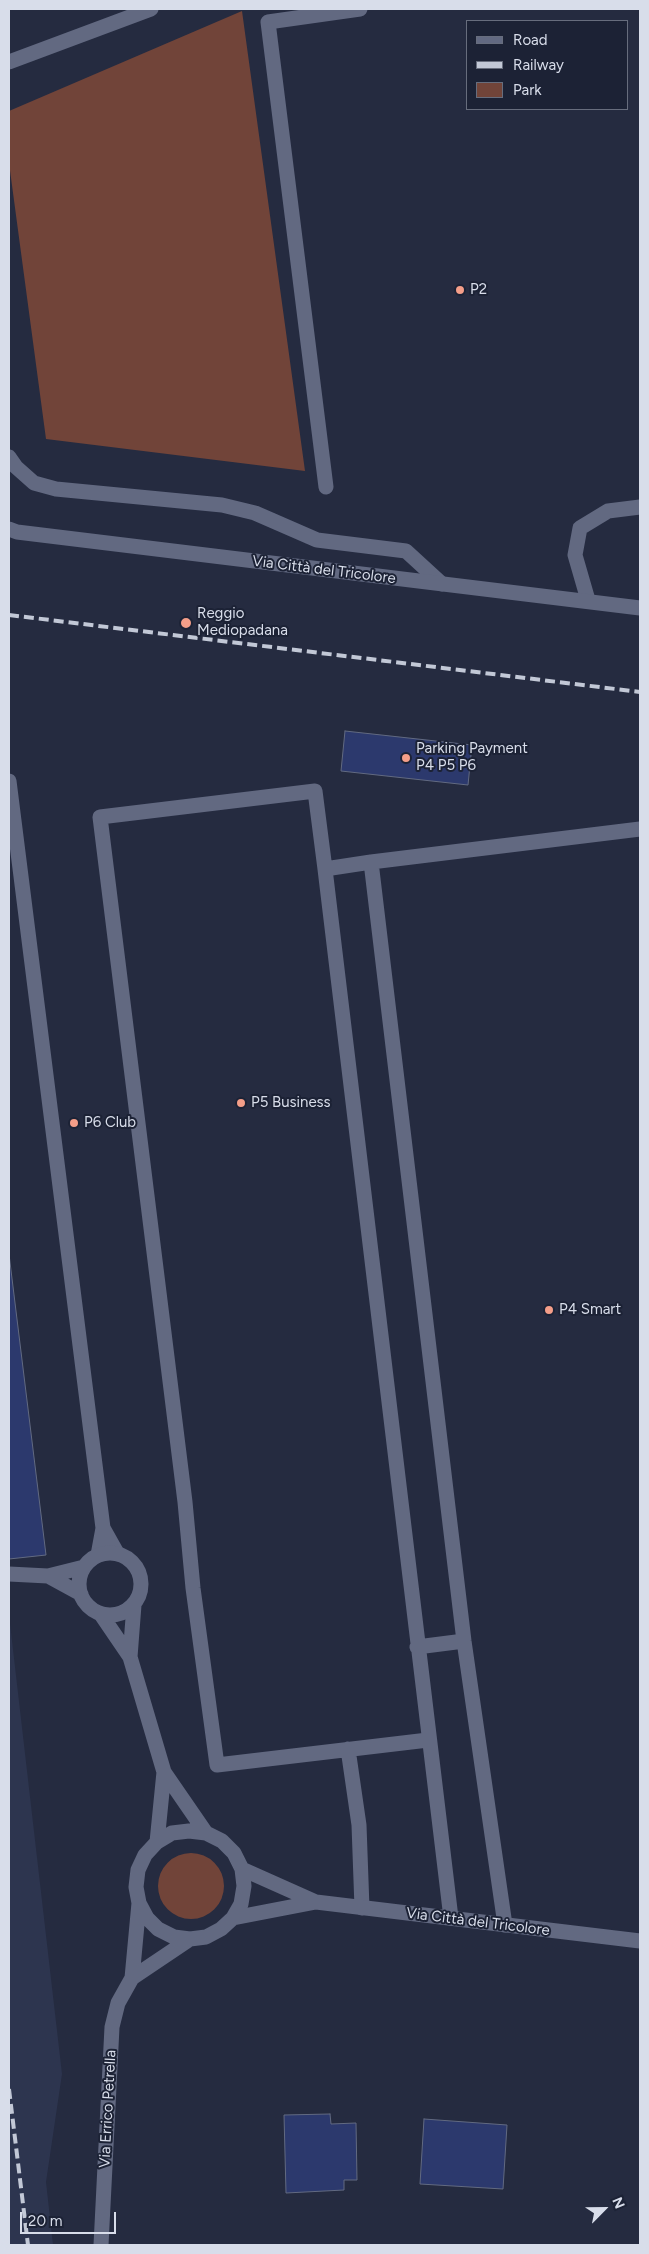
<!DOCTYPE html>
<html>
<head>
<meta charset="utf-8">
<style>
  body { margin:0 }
  #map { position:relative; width:649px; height:2254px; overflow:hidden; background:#252b40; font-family:Figtree,sans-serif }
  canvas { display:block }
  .frame { position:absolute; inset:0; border:10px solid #d8ddea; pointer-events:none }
  .legend { position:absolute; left:466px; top:20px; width:162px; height:90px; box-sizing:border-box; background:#1c2235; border:1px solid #676d7d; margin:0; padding:6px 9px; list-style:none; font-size:15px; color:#d8ddea }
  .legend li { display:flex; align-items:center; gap:10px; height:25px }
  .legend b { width:25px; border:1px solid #676d7d }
  .north { position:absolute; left:579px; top:2184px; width:50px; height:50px; -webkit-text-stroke:4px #1c2235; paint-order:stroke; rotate:67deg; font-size:14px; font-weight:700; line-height:20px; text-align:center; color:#d8ddea }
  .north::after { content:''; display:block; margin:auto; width:18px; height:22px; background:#d8ddea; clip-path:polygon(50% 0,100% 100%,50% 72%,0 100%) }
  .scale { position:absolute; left:20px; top:2212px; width:96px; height:22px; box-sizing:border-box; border:2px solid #d8ddea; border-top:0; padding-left:6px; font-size:15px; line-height:18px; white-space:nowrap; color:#d8ddea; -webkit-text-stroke:4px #1c2235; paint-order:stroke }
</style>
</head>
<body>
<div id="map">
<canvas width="649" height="2254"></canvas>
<div class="frame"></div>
<ul class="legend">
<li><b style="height:6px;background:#626981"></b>Road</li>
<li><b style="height:6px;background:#c2c8d6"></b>Railway</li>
<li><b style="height:14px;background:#714439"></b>Park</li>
</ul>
<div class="north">N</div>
<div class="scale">20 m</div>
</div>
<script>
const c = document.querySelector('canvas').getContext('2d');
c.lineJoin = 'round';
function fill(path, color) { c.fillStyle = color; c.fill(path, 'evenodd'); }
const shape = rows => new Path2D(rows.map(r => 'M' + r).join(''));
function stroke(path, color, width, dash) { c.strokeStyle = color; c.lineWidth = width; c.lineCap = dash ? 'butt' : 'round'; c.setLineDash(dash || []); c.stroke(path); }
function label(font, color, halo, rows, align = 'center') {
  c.font = font + ' Figtree,sans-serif'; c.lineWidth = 4; c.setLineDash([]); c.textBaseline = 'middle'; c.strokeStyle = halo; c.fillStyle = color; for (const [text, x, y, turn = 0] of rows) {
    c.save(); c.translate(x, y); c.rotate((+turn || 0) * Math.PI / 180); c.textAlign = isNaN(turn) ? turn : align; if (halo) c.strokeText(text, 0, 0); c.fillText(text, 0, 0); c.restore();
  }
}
fill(shape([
  [9,1615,62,2074,46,2182,53,2245,9,2245]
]), '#2d354f');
fill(shape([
  [242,11,305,471,46,439,9,163,9,111],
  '158 1886a33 33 0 1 1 66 0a33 33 0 1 1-66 0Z'
]), '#714439');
const building = shape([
  [345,731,472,745,468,785,341,771,345,731],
  [9,1254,46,1555,9,1559,9,1254],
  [330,2114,331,2124,356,2123,357,2180,344,2180,344,2190,286,2193,284,2115,330,2114],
  [424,2119,507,2125,503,2189,420,2184,424,2119]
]);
fill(building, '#2c396d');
stroke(building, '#626a81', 1);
stroke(shape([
  [9,62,151,9],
  [9,457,16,467,34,483,56,489,222,505,255,513,317,540,406,551,442,584],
  [326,487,268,22,360,9],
  [588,600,575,555,580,528,608,511,640,507],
  [9,781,103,1528],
  [371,862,325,869,315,791,100,817,185,1502,193,1588,217,1765,428,1740],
  [325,869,451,1918],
  [98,1555,103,1528,117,1553],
  [417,1647,464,1641],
  [348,1749,359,1825,362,1908],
  [505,1925,464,1641,371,862,640,829]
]), '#626981', 15);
stroke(shape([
  [9,529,17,532,640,608],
  '79 1584a31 31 0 1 1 62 0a31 31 0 1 1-62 0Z',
  [9,1574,48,1576,84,1567],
  [48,1576,81,1594],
  [100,1613,130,1657,164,1772,206,1833],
  [130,1657,134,1605],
  [157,1842,164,1772],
  [242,1869,316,1902,640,1941],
  [233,1918,316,1902],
  [132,1978,190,1939],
  [101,2245,112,2027,118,2003,132,1978,139,1903,136,1887,138,1870,145,1855,157,1842,172,1833,189,1831,206,1833,222,1841,234,1853,242,1869,244,1886,241,1904,233,1918,221,1929,206,1937,190,1939,174,1937,158,1929,147,1918,139,1903]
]), '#626981', 15);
stroke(shape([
  [9,615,640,692],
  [9,2089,28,2245]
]), '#c2c8d6', 4, [10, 5]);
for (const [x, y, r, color] of [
  [460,290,5,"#f49e89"],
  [186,623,6,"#f49e89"],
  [406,758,5,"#f49e89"],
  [241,1103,5,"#f49e89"],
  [74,1123,5,"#f49e89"],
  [549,1310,5,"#f49e89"]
]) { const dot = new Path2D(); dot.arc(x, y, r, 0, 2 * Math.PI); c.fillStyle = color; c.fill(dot); stroke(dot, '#1c2235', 2); }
label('15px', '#d8ddea', '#1c2235', [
  ["P2",470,290],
  ["Reggio",197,614],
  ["Mediopadana",197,631],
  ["Parking Payment",416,749],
  ["P4 P5 P6",416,766],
  ["P5 Business",251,1103],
  ["P6 Club",84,1123],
  ["P4 Smart",559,1310]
], 'left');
label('15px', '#d8ddea', '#1c2235', [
  ["Via Città del Tricolore",324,570,7],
  ["Via Città del Tricolore",478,1922,7],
  ["Via Errico Petrella",108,2109,-87]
]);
</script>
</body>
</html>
